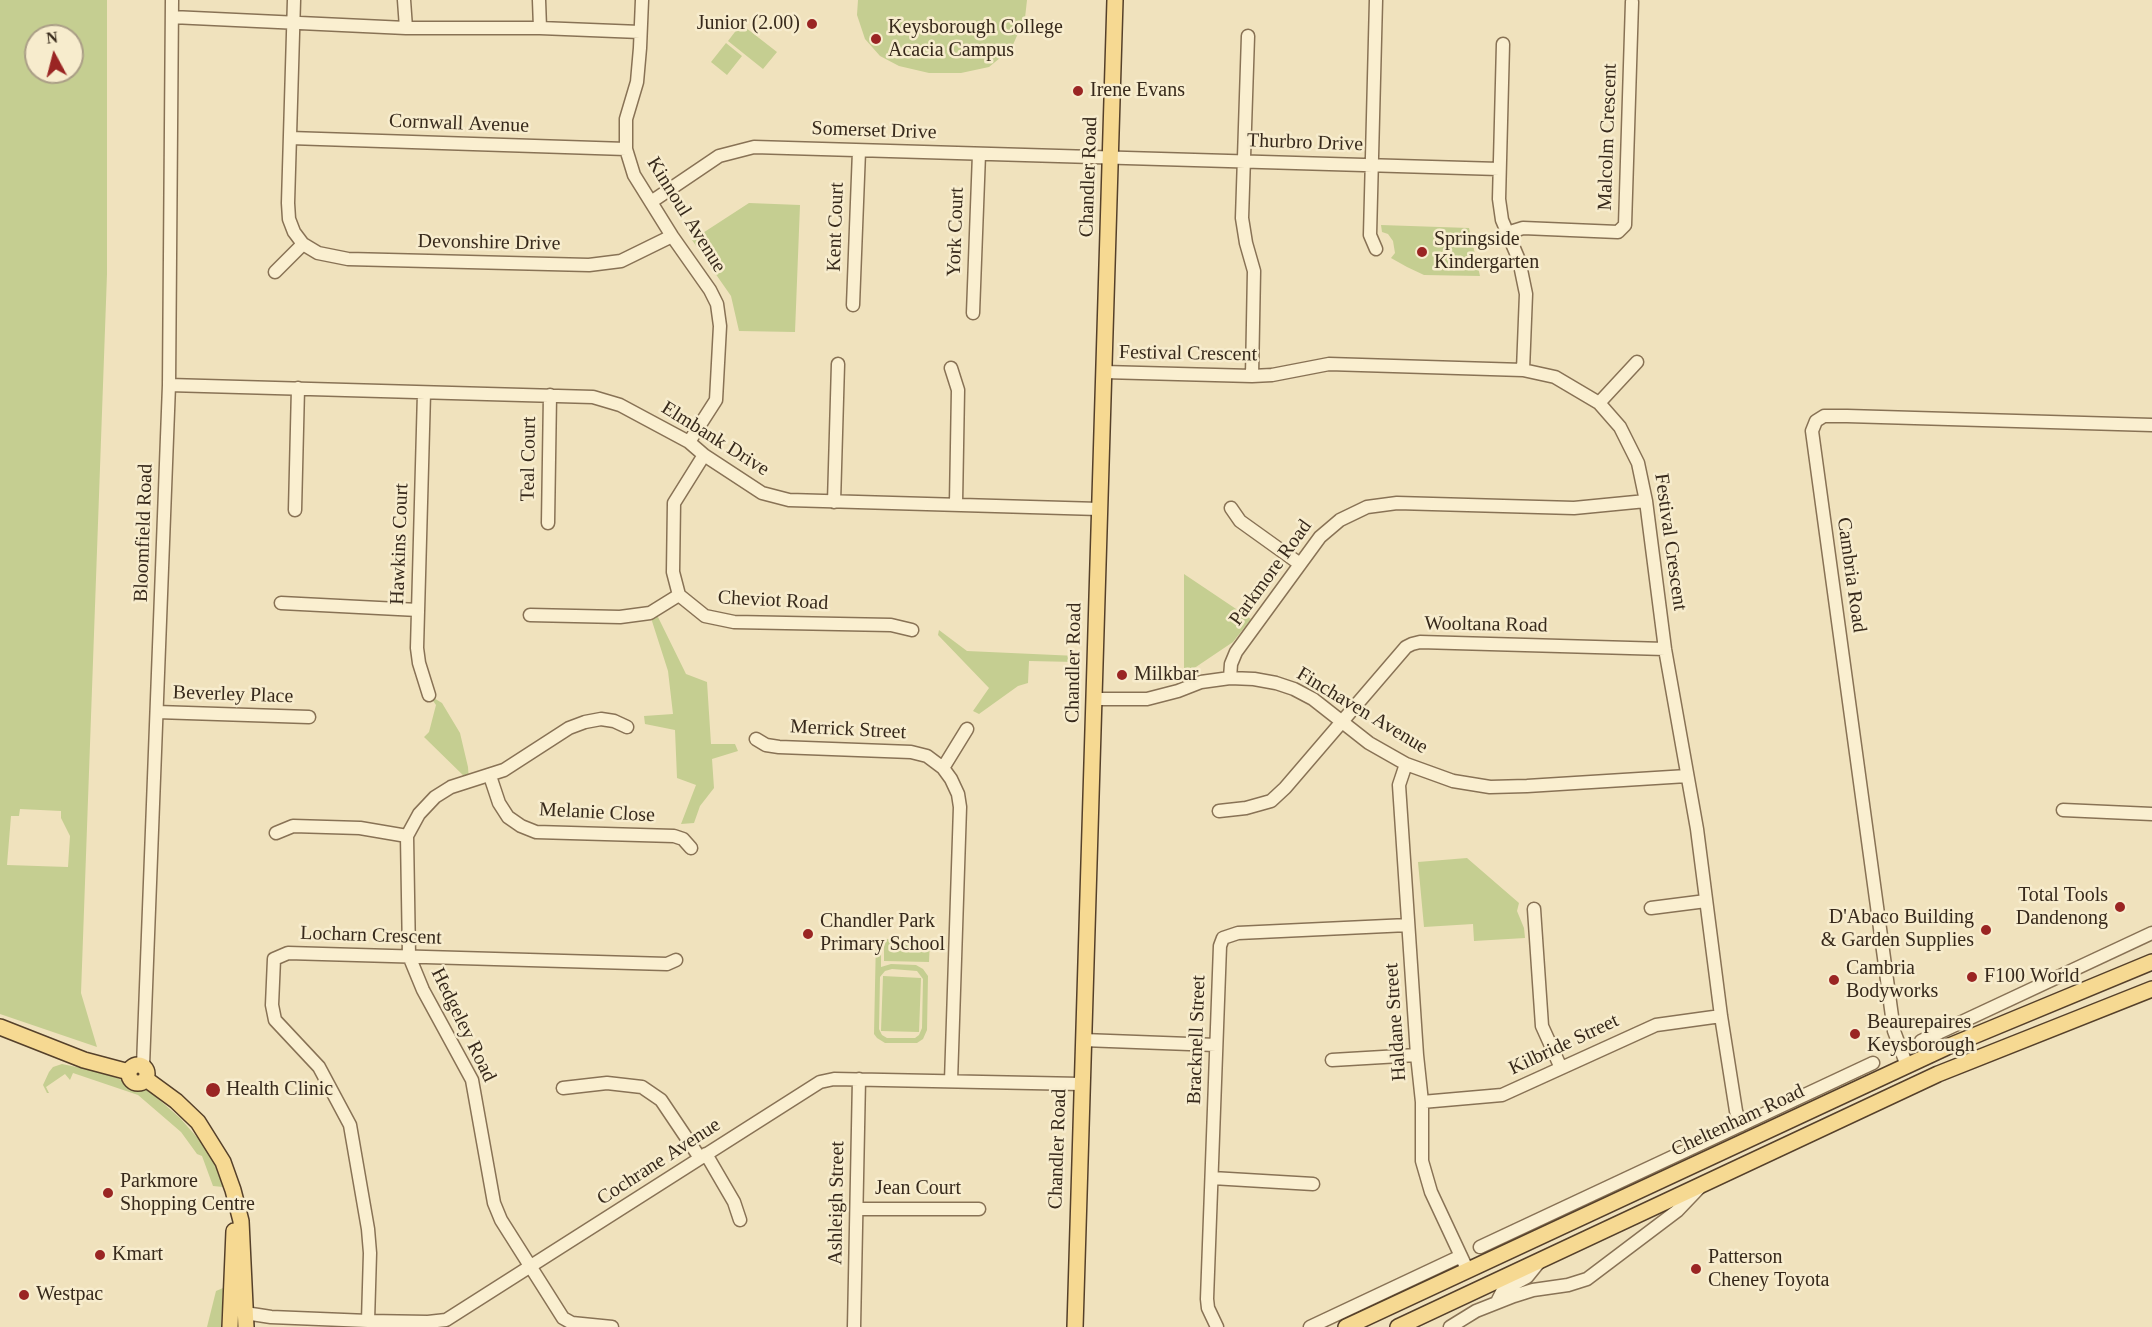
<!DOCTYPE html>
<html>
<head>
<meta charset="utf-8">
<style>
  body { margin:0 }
  #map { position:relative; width:2152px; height:1327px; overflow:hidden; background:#f0e2bd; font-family:Georgia,serif }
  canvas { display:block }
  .north { position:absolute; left:24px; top:24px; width:60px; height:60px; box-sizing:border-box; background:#f7eccd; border:2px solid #aa9e86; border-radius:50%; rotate:353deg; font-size:16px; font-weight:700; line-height:24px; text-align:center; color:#37291b }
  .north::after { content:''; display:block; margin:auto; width:21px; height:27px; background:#9a2523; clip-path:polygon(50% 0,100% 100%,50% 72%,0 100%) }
</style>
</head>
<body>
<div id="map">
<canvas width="2152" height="1327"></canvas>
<div class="north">N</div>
</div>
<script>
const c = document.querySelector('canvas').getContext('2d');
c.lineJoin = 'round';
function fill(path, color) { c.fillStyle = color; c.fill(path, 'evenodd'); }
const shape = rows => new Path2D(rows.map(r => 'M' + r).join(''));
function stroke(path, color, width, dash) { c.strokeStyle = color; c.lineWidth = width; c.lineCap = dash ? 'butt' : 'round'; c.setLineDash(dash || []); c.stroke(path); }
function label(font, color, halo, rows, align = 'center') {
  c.font = font + ' Georgia,serif'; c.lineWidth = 5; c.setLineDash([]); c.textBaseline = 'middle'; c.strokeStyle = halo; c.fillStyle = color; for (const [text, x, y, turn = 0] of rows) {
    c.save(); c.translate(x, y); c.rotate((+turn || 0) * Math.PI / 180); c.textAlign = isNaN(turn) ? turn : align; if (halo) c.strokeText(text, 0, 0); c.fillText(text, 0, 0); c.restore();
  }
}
fill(shape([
  [0,0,107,0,107,274,81,993,97,1047,0,1014],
  [36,36,72,36,72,72,36,72],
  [20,809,61,811,61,818,70,836,68,867,7,865,11,816,19,816],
  [858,0,1027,0,1025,18,1011,49,989,67,961,73,929,73,899,66,880,56,865,39,857,15],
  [741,24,777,52,763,69,728,41],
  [726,43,742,56,727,75,711,62],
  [749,203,800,205,795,332,739,331,731,296,692,240],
  [1381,225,1469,228,1480,276,1424,275,1407,267,1391,258,1395,253,1393,241,1388,234,1382,232],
  [1184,574,1251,619,1233,642,1184,675],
  [657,615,686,674,707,682,711,744,735,744,738,751,712,759,714,788,700,806,694,823,681,824,696,785,677,778,675,730,645,724,644,716,673,714,668,671,651,618],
  [939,630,967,651,1077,656,1076,662,1029,661,1028,683,1018,686,979,714,973,711,989,688,938,635],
  [429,695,442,703,460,733,468,767,469,781,424,737,429,732,436,705],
  [1467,858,1519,903,1517,911,1524,928,1525,938,1474,941,1473,924,1424,927,1418,862],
  [876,938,881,938,881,967,891,964,916,965,923,969,928,976,927,1030,923,1039,917,1043,885,1043,877,1038,874,1034],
  [892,969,917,971,923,979,922,1028,919,1035,915,1038,887,1038,882,1035,879,1029,880,977,885,971],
  [884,939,930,940,929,962,884,961],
  [883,976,921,978,919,1032,881,1031],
  [62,1064,91,1070,117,1078,137,1087,147,1089,180,1118,202,1143,214,1163,223,1187,213,1186,202,1156,197,1154,181,1132,138,1095,73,1073,70,1080,65,1074,46,1087,49,1093,47,1093,43,1085,49,1072,53,1067],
  [223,1288,221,1327,207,1327,216,1291]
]), '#c5ce91');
const minor = shape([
  [294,0,288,203,289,219,294,232,303,244,318,253,348,259,589,265,621,261,672,236],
  [404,0,406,28],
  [539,0,540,28],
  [642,0,640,48,637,82,626,119,626,149,634,175,672,236,710,290,717,304,720,326,716,400,689,442],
  [172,17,406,28,540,28,640,32],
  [1248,36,1242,218,1246,243,1254,271,1252,376],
  [1503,44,1499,199,1502,220,1519,260,1526,294,1523,370],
  [290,138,626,149],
  [651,202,719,156,754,147,1499,169],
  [1507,233,1523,228,1618,232,1625,225,1632,2],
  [1376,249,1370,235,1376,0],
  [275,272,303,244],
  [853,305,859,151],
  [973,313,979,154],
  [951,368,958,390,956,503],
  [1104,372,1252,376,1272,375,1329,364,1523,370,1555,377,1599,403,1620,427,1638,463,1646,501,1665,649,1697,829,1721,1016,1736,1111,1741,1125],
  [169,385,593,397,620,405,689,442,704,455,762,493,789,500,1099,509],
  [424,393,417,648,419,663,429,695],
  [1599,403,1637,362],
  [704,455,674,503,673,572,679,595,705,616,734,622,891,625,912,630],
  [834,502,838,364],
  [1231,508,1240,521,1300,564],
  [295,510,298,388],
  [548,523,550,395],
  [281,603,418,610],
  [530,615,620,617,650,613,679,595],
  [1230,678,1254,679,1276,683,1294,689,1313,699,1369,743,1406,764,1453,781,1490,787,1527,786,1687,776],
  [1095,699,1147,699,1178,691,1201,682,1230,678,1231,664,1236,652,1320,537,1340,520,1367,507,1397,503,1574,508,1646,501],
  [157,712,309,717],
  [756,739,766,745,779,747,911,752,927,756,943,768,951,779,958,794,960,807,951,1081],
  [1406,764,1399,785,1417,1055,1422,1102,1422,1161,1431,1192,1467,1269],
  [943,768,967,729],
  [490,776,499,803,508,817,521,826,536,832,674,836,683,839,691,848],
  [2063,810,2152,814],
  [1219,811,1246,808,1271,801,1285,788,1406,647,1412,644,1420,642,1665,649],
  [276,833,293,826,360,828,407,836],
  [1651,908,1706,901],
  [1534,909,1542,1026,1561,1068],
  [1083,1040,1216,1045],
  [1921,1041,2152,933],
  [1332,1060,1417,1055],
  [143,1066,169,385,172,0],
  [1907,1066,1894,1031,1812,431,1816,421,1824,416,1847,416,2152,425],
  [563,1088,607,1083,642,1087,661,1100,700,1158],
  [1422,1102,1502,1095,1656,1025,1721,1016],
  [706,1154,734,1202,740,1220],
  [1212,1178,1313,1184],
  [857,1209,979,1209],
  [1480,1247,1873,1063],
  [1497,1302,1503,1290,1527,1277,1540,1261],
  [245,1313,271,1317,368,1321,428,1322,446,1320,820,1082,834,1079,1081,1084],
  [368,1321,370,1253,368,1229,350,1125,319,1067,275,1020,272,1005,274,959,288,953,667,964,676,960],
  [612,1327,572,1323,563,1318,501,1220,494,1203,472,1080,423,990,409,956,407,836,419,814,435,797,451,787,504,770,569,728,585,722,601,719,614,721,627,727],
  [854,1327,859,1079],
  [1217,1327,1208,1308,1207,1299,1220,946,1223,938,1238,933,1408,925],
  [1310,1327,1461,1256],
  [1450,1327,1476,1311,1514,1296,1533,1290,1568,1285,1587,1279,1677,1211,1699,1188]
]);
const major = shape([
  [0,1027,84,1060,129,1072],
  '129 1074a9 9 0 1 1 18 0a9 9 0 1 1-18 0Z',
  [146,1079,176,1101,198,1122,223,1162,233,1190,241,1221,246,1327],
  [230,1327,234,1231],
  [1075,1327,1115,0],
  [1346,1327,1947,1047,2152,962],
  [1398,1327,1938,1074,2152,989]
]);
stroke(minor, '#887255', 15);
stroke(major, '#55402a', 18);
stroke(minor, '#faefd0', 12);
stroke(major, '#f6d992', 15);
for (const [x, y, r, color] of [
  [812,24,6,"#9a2523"],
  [876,39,6,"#9a2523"],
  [1078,91,6,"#9a2523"],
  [1422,252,6,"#9a2523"],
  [1122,675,6,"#9a2523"],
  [2120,907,6,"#9a2523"],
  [1986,930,6,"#9a2523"],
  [808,934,6,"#9a2523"],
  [1972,977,6,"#9a2523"],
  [1834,980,6,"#9a2523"],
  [1855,1034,6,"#9a2523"],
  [213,1090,8,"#9a2523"],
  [108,1193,6,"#9a2523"],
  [100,1255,6,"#9a2523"],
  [1696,1269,6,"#9a2523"],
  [24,1295,6,"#9a2523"]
]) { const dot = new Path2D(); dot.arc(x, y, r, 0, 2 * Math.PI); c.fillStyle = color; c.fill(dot); stroke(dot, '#f7eccd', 2); }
label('20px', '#37291b', '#f7eccd', [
  ["Junior (2.00)",800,24,"right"],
  ["Keysborough College",888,28],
  ["Acacia Campus",888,51],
  ["Irene Evans",1090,91],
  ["Springside",1434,240],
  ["Kindergarten",1434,263],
  ["Milkbar",1134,675],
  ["Total Tools",2108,896,"right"],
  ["Dandenong",2108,919,"right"],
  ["D'Abaco Building",1974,918,"right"],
  ["& Garden Supplies",1974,941,"right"],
  ["Chandler Park",820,922],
  ["Primary School",820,945],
  ["Cambria",1846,969],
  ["Bodyworks",1846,992],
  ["F100 World",1984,977],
  ["Beaurepaires",1867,1023],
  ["Keysborough",1867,1046],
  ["Health Clinic",226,1090],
  ["Parkmore",120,1182],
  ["Shopping Centre",120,1205],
  ["Kmart",112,1255],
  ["Patterson",1708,1258],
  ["Cheney Toyota",1708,1281],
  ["Westpac",36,1295]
], 'left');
label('20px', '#37291b', '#f7eccd', [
  ["Cornwall Avenue",459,124,2],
  ["Somerset Drive",874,131,2],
  ["Malcolm Crescent",1608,137,-88],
  ["Thurbro Drive",1305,143,2],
  ["Chandler Road",1089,177,-88],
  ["Kinnoul Avenue",686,215,58],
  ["Kent Court",836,227,-88],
  ["York Court",956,232,-88],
  ["Devonshire Drive",489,243,1],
  ["Festival Crescent",1188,354,1],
  ["Elmbank Drive",715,439,32],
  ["Teal Court",529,459,-89],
  ["Bloomfield Road",144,533,-88],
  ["Festival Crescent",1670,542,82],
  ["Hawkins Court",400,544,-88],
  ["Parkmore Road",1271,573,-54],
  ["Cambria Road",1851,575,82],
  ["Cheviot Road",773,601,3],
  ["Wooltana Road",1486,625,1],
  ["Chandler Road",1074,663,-89],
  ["Beverley Place",233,695,2],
  ["Finchaven Avenue",1362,711,31],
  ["Merrick Street",848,730,3],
  ["Melanie Close",597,813,3],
  ["Locharn Crescent",371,936,2],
  ["Haldane Street",1396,1022,-94],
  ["Hedgeley Road",463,1025,64],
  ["Bracknell Street",1197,1040,-88],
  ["Kilbride Street",1564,1045,-25],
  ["Cheltenham Road",1738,1121,-25],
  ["Chandler Road",1058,1149,-88],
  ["Cochrane Avenue",659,1162,-33],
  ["Jean Court",918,1189],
  ["Ashleigh Street",837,1203,-89]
]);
</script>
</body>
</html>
